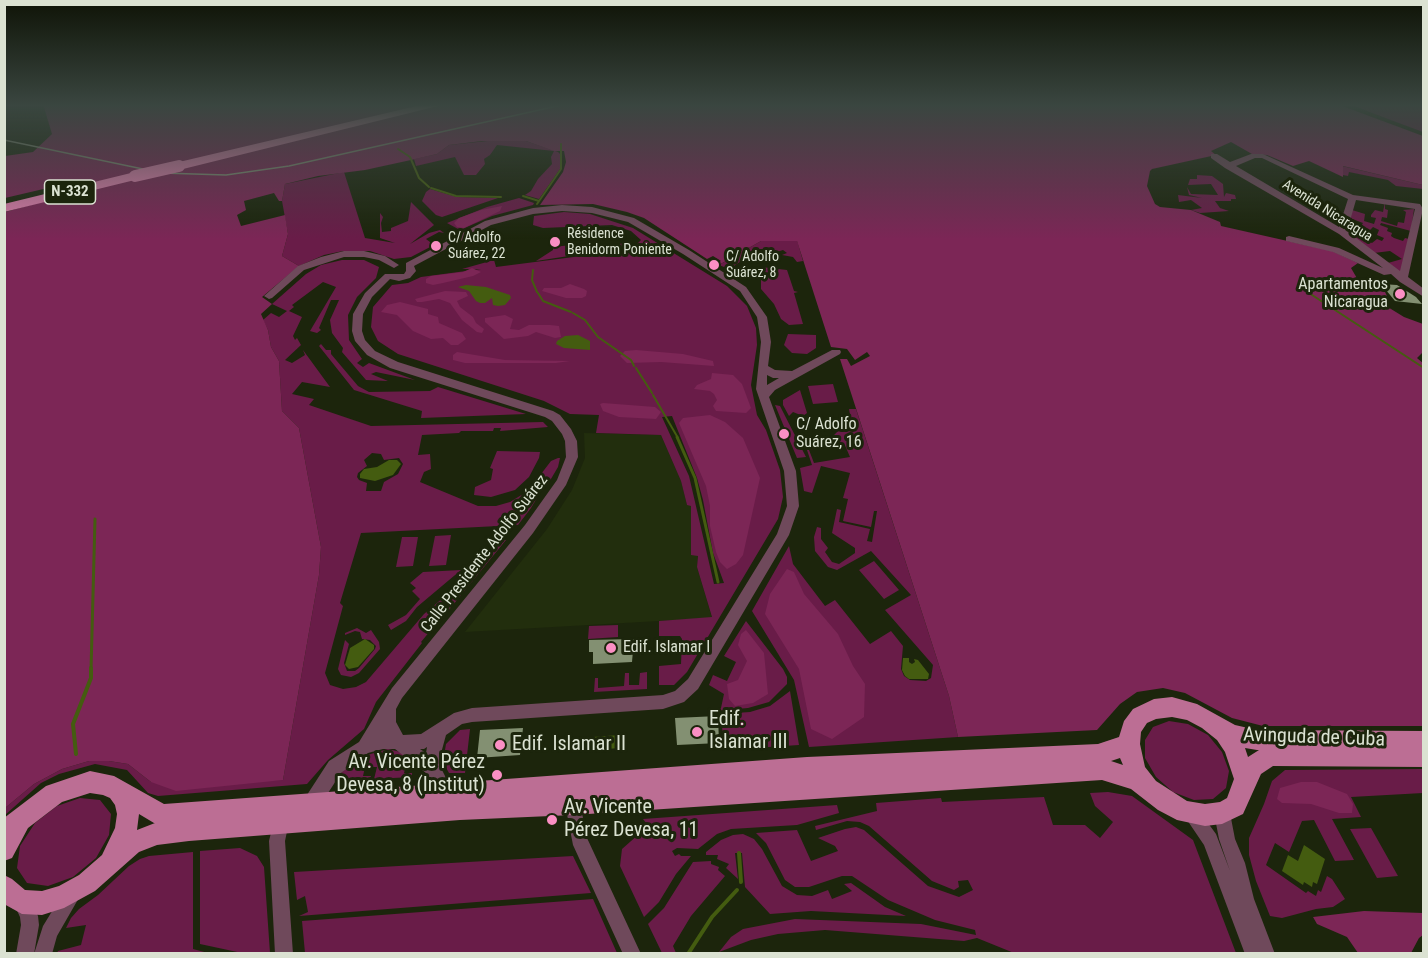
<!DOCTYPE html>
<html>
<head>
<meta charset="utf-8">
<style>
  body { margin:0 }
  #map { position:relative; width:1428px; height:958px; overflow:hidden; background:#1c250c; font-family:"Roboto Condensed",sans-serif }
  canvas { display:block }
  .frame { position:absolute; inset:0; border:6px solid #dbe2d2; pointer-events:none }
</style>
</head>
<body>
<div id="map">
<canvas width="1428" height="958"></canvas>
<div class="frame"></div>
</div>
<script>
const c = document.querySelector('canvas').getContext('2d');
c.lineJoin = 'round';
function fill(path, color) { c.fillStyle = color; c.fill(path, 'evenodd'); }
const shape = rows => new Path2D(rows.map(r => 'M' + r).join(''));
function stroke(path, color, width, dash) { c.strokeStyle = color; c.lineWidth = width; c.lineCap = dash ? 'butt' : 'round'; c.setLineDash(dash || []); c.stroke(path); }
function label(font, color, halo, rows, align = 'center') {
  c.font = font + ' "Roboto Condensed",sans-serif'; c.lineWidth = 6; c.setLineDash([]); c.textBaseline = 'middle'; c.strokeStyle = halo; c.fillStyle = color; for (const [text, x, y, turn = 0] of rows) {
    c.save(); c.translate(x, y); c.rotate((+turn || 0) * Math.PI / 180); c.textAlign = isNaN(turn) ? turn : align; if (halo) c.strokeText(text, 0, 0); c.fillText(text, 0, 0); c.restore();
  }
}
fill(shape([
  [584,433,661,435,681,481,687,505,691,505,691,554,698,555,697,567,712,618,465,632,547,529,572,490,585,458]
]), '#222e0d');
fill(shape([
  [1349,104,1423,104,1423,132,1388,119],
  [497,140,526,141,558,152,560,154,560,169,539,199,525,195,531,191,538,179,552,164,551,157,554,151,497,145,490,155,484,159,485,164,476,175,464,175,455,157,416,166,414,159,437,154,449,145],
  [1342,166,1423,185,1423,189,1396,186,1388,180,1349,172,1348,176,1343,175],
  [344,172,365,238,395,243,380,238,380,213,383,217,381,223,382,232,391,231,391,228,408,221,411,202,434,225,410,244,429,233,440,230,444,233,439,232,426,239,434,245,411,257,394,259,370,251,343,251,324,255,299,266,282,256,288,234,282,201,285,184],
  [1197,175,1212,176,1223,184,1224,197,1226,193,1235,195,1236,199,1231,199,1231,201,1215,201,1220,208,1229,211,1200,213,1191,210,1202,208,1191,200,1179,202,1178,195,1202,198,1189,195,1187,187,1191,194,1218,195,1211,184,1188,185,1190,179,1197,179],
  [430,189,457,197,498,198,442,217,436,215,422,201,426,192],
  [519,198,534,203,533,205,492,216,460,230,447,223,487,207],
  [1385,202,1385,209,1388,210,1387,218,1382,217,1381,221,1397,226,1398,222,1404,223,1406,212,1403,210,1414,209,1411,231,1381,223,1380,225,1388,228,1387,231,1392,233,1391,236,1394,238,1403,241,1405,238,1409,239,1403,270,1399,272,1388,263,1402,259,1390,251,1374,253,1348,234,1347,230,1372,243,1377,239,1382,241,1384,238,1377,235,1379,230,1373,227,1370,230,1361,226,1363,223,1350,218,1352,210,1365,214,1364,221,1374,224,1376,218,1371,217,1371,215,1375,210,1383,212],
  [564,212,590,214,633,228,727,286,747,306,756,328,757,345,751,385,757,415,766,430,780,470,783,497,778,519,687,672,674,685,659,685,659,666,681,664,682,639,680,636,659,636,659,621,712,617,697,567,698,556,691,555,691,506,687,505,681,481,661,435,596,433,599,415,570,414,544,401,398,354,378,341,371,327,373,307,392,285,408,283,421,277,481,269,462,269,494,260,496,267,597,254,627,241,630,245,636,245,641,240,631,231,612,225,543,228,533,225,534,216],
  [672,416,697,478,703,500,713,553,724,583,714,584,689,476,662,417],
  [797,240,803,261,797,262,793,257,782,255,787,253,783,250,764,256,763,249,752,249,752,257,743,256,743,260,735,265,732,275,727,272,729,269,719,265,761,241],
  [581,244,584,252,582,254,536,261,553,250,553,247],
  [342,260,364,260,379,267,376,278,357,297,348,315,349,340,362,359,357,363,363,367,369,363,415,380,376,372,371,374,388,381,366,380,342,352,343,348,332,333,330,320,339,300,331,300,319,328,321,330,317,333,310,331,336,287,323,282,292,305,294,307,289,311,302,317,293,336,295,340,297,338,301,345,285,360,292,363,305,355,303,350,330,387,302,382,292,394,314,399,309,405,371,426,543,422,548,427,500,431,501,428,494,428,493,431,461,431,459,433,422,435,418,455,430,454,431,469,424,472,420,482,478,506,496,506,510,502,528,491,551,461,558,458,560,458,558,467,548,484,542,489,539,489,533,496,537,498,531,508,518,525,361,533,340,603,343,606,325,673,330,685,343,689,356,687,366,682,424,614,464,580,496,544,500,540,506,540,444,616,439,613,431,622,435,625,421,642,422,643,376,702,364,729,328,760,307,784,158,796,148,793,127,770,95,764,59,774,41,783,5,815,5,808,34,784,62,769,89,761,109,761,128,764,151,782,283,780,319,575,321,547,299,428,282,411,279,361,271,347,268,330,263,320,271,313,279,317,287,311,272,304,306,274,321,265],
  [372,453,381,454,384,460,399,458,403,464,398,474,384,482,381,491,366,491,367,483,359,480,357,477,358,473,367,466,364,460],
  [761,267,787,270,794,291,798,292,794,293,803,324,789,325,781,319,774,304,761,289],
  [788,334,816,335,816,348,807,354,792,353,784,345],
  [321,344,326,350,331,350,331,354,358,386,369,392,430,391,438,387,526,414,421,418,422,411,354,390,319,346],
  [833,384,838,402,813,404,808,386],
  [800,390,807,413,803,416,793,412,789,416,783,405,783,400],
  [775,405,780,406,806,457,797,458],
  [849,409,856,409,949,696,958,737,809,747,794,680,752,611,789,546,793,564,825,606,835,600,870,644,891,631,903,646,901,669,904,676,910,680,926,681,931,678,933,665,885,610,911,595,871,551,837,570,828,567,815,551,814,537,817,527,821,528,821,539,828,548,825,552,832,562,839,564,855,553,855,548,832,533,837,509,841,510,839,522,870,529,867,541,872,542,877,511,874,511,871,527,843,521,848,499,843,498,850,473,821,466,812,493,804,491,800,468,812,465,806,447,826,443,841,428,851,421],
  [844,443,850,457,814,463,809,450],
  [497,451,540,452,539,458,529,477,515,490,491,497,474,495,475,487,491,480,493,469,490,468],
  [451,535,446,565,429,566,435,536],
  [402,537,418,537,413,566,396,567],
  [874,561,899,590,884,599,859,570],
  [461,570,417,607,406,621,391,630,388,625,406,615,420,599,412,591,416,588,410,583,423,572],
  [746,621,783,669,787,677,787,684,769,702,748,708,713,711,721,708,724,694,709,685,713,675,727,681,736,662,724,656],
  [618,625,618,637,588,639,589,626],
  [357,628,366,633,371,630,379,642,380,649,359,673,351,677,341,675,338,669,345,640,349,644,344,663,347,671,355,671,359,668,375,649,376,646,370,640,362,639,360,632,355,631,345,635,345,633],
  [647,672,647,689,594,692,595,678,598,678,598,688,624,686,625,673,629,673,629,685,639,685,640,673],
  [790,691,799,745,724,750,721,714,750,712,770,706],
  [1169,721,1188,724,1208,735,1222,752,1229,771,1226,788,1213,799,1194,800,1173,792,1156,777,1145,758,1145,740,1153,727],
  [470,729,465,773,449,773,443,762,446,744,460,730],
  [388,749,409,754,419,765,406,765,404,773,412,773,412,777,374,779,377,767,365,767,363,776,371,776,370,780,332,782,357,758],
  [1422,769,1423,793,1351,797,1361,817,1332,819,1354,860,1335,861,1314,820,1302,821,1289,852,1275,843,1266,865,1306,893,1308,891,1316,896,1318,890,1321,892,1327,876,1332,879,1345,899,1333,907,1316,909,1282,918,1270,916,1256,881,1249,855,1249,838,1264,804,1272,781,1285,770],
  [1108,792,1132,796,1193,840,1236,953,1014,953,977,938,964,941,825,930,778,934,751,940,719,952,731,937,743,929,795,919,921,924,976,935,975,930,935,920,888,900,852,876,842,876,809,887,795,887,785,880,766,843,756,833,797,830,811,861,838,851,835,846,818,838,845,829,856,827,864,830,928,886,959,897,973,890,968,880,958,881,959,887,954,890,932,881,869,826,860,822,847,821,816,830,815,826,877,811,876,803,941,798,942,802,1044,797,1053,825,1085,825,1100,838,1113,822,1095,806,1090,793],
  [80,798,100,800,111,814,109,835,96,858,73,877,48,886,27,883,17,868,20,846,35,823,57,806],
  [837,805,839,813,797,825,731,829,717,834,698,849,677,848,672,851,675,856,679,854,681,856,691,856,676,874,659,902,644,917,620,866,622,849,639,834,637,829,646,823,643,819],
  [1371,828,1398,876,1377,878,1350,829],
  [743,834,754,839,762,849,782,886,797,895,812,896,828,890,832,899,852,891,844,884,851,883,885,907,906,916,811,911,770,914,745,887,742,853,735,853,738,879,726,868,729,864,717,859,718,855,706,855,706,852,721,840,733,835],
  [240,848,257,856,264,867,270,953,242,953,200,944,200,851],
  [193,852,193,949,208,953,57,953,58,951,81,945,86,925,66,928,71,918,79,909,98,895,129,866,140,859,149,856],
  [573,856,591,893,299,916,308,912,305,896,297,900,294,872],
  [711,861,711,864,719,867,718,870,725,876,691,916,673,946,676,953,662,953,648,924,664,908,693,862],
  [593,899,617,953,305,953,302,921]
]), '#691c48');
fill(shape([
  [43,104,1337,104,1423,136,1423,185,1343,166,1343,177,1309,161,1293,166,1267,155,1252,154,1231,142,1211,151,1216,155,1152,169,1150,171,1147,186,1155,204,1160,207,1191,210,1220,222,1221,226,1332,251,1358,263,1351,268,1358,280,1350,281,1368,292,1372,290,1385,292,1389,300,1378,301,1404,317,1423,324,1423,352,1417,358,1424,364,1423,726,1263,726,1232,718,1185,693,1163,688,1137,692,1120,704,1097,730,958,737,949,696,840,359,847,359,851,366,870,356,867,352,855,360,847,349,831,347,797,241,761,241,717,266,715,264,721,261,713,256,707,259,644,218,627,212,593,204,540,205,563,172,566,162,564,151,554,151,526,141,482,141,449,145,437,154,411,160,365,170,318,176,285,184,282,201,279,201,274,193,244,201,246,210,237,215,241,226,285,215,288,234,282,256,299,266,262,297,272,304,261,314,268,330,271,347,279,361,282,411,299,428,321,547,319,575,283,780,176,791,151,782,128,764,109,761,89,761,62,769,34,784,5,808,5,212,71,194,69,183,5,198,5,156,33,152,52,134],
  [502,206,500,211,464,228,457,227,454,223,459,218,481,210],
  [472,268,481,272,473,276,443,283,433,285,426,283,426,279,431,276,463,272],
  [570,284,584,289,587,291,586,296,582,298,566,298,542,291,544,288,561,288],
  [445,291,466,292,468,296,457,301,460,307,473,317,476,323,484,329,482,333,477,332,462,320,450,303,439,299,422,302,417,302,415,299],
  [400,302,428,309,428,314,438,317,439,323,462,333,466,339,458,345,451,345,443,338,431,339,413,331,397,315,381,312,387,305],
  [505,315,513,319,510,329,519,330,529,325,550,325,559,326,561,337,555,338,536,332,528,336,504,339,485,322,485,318],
  [636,350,683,354,713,361,714,366,661,362,627,363,620,356,625,351],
  [457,352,505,360,570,361,556,363,465,363,453,360,453,355],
  [712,373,733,375,742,384,751,408,746,413,716,411,713,406,717,400,714,394,710,391,694,389,697,385,711,379],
  [603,403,655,407,661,412,656,419,619,417,603,411,600,404],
  [710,415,725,422,743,438,760,478,743,555,736,564,727,569,720,562,716,552,710,526,710,506,706,486,679,423,683,418],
  [787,569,794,572,804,594,838,634,853,666,865,684,864,717,832,739,811,729,799,669,765,614,770,594],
  [746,630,764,653,768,694,753,703,735,706,729,699,727,684,738,680,747,661,738,645,741,634],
  [1301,782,1317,782,1347,794,1353,804,1352,813,1339,813,1311,804,1282,803,1277,799,1280,788],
  [1364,911,1423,913,1423,935,1419,938,1411,953,1358,953,1347,937,1317,924,1313,917]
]), '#7c2656');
fill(shape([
  [466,285,486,287,510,295,511,298,505,305,498,306,493,305,492,298,485,303,480,303,476,301,469,291,458,287],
  [578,335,590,341,590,350,564,348,556,344,557,341,565,336],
  [389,460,397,460,401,464,393,475,375,481,360,478,360,474,364,469,377,467],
  [365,639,374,645,374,649,358,667,349,669,345,665,350,648],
  [903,658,909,658,909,662,912,664,915,662,914,659,918,660,929,674,928,679,909,679,905,676,902,670],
  [620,735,620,748,578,751,579,738],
  [1304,845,1325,859,1317,884,1313,882,1312,887,1304,882,1303,885,1282,871,1288,855,1298,861]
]), '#445c10');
stroke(shape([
  [398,149,410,157,419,178,429,187],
  [431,188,456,196,501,197],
  [523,196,539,201],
  [537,204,561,169,561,144],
  [533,270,532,280,537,292],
  [538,293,543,301,571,312],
  [1309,293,1424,368],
  [573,313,585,320,598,337,631,360,634,366],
  [636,368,652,393],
  [653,395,678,438]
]), '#445c10', 2);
stroke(shape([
  [677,437,695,478,718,582],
  [91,670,95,519]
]), '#445c10', 3);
stroke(shape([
  [76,754,73,724,91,678,91,668],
  [739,853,741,882],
  [688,954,712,917,737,890]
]), '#445c10', 4);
fill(shape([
  [1381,284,1397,285,1416,297,1422,304,1395,301],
  [634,639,632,662,593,664,593,652,589,652,589,640],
  [718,716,719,743,677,745,675,718],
  [523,728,520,755,477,758,480,730]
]), '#839072');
fill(shape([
  [1211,154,1217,154,1230,162,1251,154,1263,154,1353,195,1420,204,1423,209,1408,277,1424,289,1424,297,1400,282,1391,274,1384,275,1333,252,1286,241,1286,237,1289,236,1339,248,1383,268,1339,234,1225,168,1211,158,1211,154],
  [1255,158,1262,158,1348,199,1339,227,1236,166,1255,158],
  [1356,200,1415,209,1400,271,1347,231,1356,200],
  [562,205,592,207,634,218,689,250,746,287,767,317,771,342,768,366,775,370,792,371,832,350,840,350,841,352,840,354,775,390,769,397,796,471,799,506,789,535,698,689,684,702,663,709,472,722,462,724,446,735,440,757,440,766,455,796,453,802,447,804,441,802,426,773,395,749,383,749,368,753,341,773,317,810,311,812,305,810,303,804,305,798,329,761,359,742,392,688,525,525,557,480,566,457,565,441,562,434,552,421,545,417,390,368,367,355,355,341,352,331,353,314,365,293,385,274,404,274,406,271,406,263,485,221,533,208,562,205],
  [562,211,592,213,628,222,683,254,740,291,757,317,761,342,756,389,784,471,787,506,777,534,688,679,675,691,663,695,472,708,454,713,421,734,403,735,396,722,396,709,402,698,533,533,566,485,578,457,577,441,571,429,560,415,553,411,398,362,375,351,365,340,362,331,363,314,372,297,390,279,399,281,410,278,416,271,414,266,491,225,533,214,562,211],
  [767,375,773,378,779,378,767,385,767,375],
  [427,747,426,753,420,749,424,749,427,747],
  [344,251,364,251,385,256,399,265,394,268,379,260,364,257,344,257,304,270,272,298,269,299,264,296,298,266,321,257,344,251],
  [573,796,579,798,587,838,641,954,623,954,573,845,565,804,567,798,573,796],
  [1222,805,1228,807,1230,813,1235,839,1245,863,1254,899,1275,954,1245,954,1204,845,1183,814,1185,808,1191,806,1197,808,1216,834,1230,871,1219,839,1214,813,1216,807,1222,805],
  [281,814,287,816,289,822,285,841,293,954,275,954,269,841,275,816,281,814],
  [71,887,77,890,80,896,57,936,52,954,34,954,43,926,65,890,71,887],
  [22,893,28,896,38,916,39,925,34,954,16,954,21,925,20,917,13,902,16,896,22,893]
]), '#6f495b');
fill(shape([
  [1172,697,1197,704,1235,725,1257,730,1424,731,1424,767,1273,766,1261,774,1243,814,1222,824,1205,826,1177,820,1158,810,1131,789,1102,780,573,815,460,820,189,841,157,845,139,852,95,891,64,908,42,915,22,914,4,904,4,875,12,879,25,890,42,891,59,886,79,875,102,855,115,828,117,814,115,805,110,798,103,795,90,793,62,802,28,828,12,858,4,861,4,818,46,786,90,771,114,776,164,804,807,757,1098,744,1119,737,1124,721,1133,709,1154,699,1172,697],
  [1172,717,1187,720,1202,728,1217,740,1225,752,1234,779,1227,798,1220,802,1205,804,1187,801,1156,781,1145,767,1140,744,1141,732,1147,723,1156,719,1172,717],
  [1245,748,1257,750,1259,750,1248,757,1245,748],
  [1120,758,1123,765,1111,761,1120,758],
  [139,814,154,823,155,823,137,830,139,814]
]), '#bc6e94');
fill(shape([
  [425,104,446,104,179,170,173,166,179,162,425,104],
  [135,172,141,176,139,179,4,212,4,204,135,172]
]), '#db7cab');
stroke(shape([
  [4,140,162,173,226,175,289,166,566,104]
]), '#838a76', 1.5);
stroke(shape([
  [135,176,179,166]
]), '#db7cab', 12);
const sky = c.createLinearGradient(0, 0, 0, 239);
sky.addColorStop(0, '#0f1407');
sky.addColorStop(0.44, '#3a4640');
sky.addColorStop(1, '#3a464000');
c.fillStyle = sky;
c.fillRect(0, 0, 1428, 239);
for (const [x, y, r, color] of [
  [555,242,6,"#fb8fc4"],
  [436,246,6,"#fb8fc4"],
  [714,265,6,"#fb8fc4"],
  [1400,294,6,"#fb8fc4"],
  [784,434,6,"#fb8fc4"],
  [611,648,6,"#fb8fc4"],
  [697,732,6,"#fb8fc4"],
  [500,745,6,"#fb8fc4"],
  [497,775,6,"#fb8fc4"],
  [552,820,6,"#fb8fc4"]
]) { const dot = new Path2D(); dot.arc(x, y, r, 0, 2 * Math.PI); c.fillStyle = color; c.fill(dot); stroke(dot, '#1c250c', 2); }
label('14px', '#dbe2d2', '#1c250c', [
  ["Avenida Nicaragua",1327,211,32]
]);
label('14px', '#dbe2d2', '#1c250c', [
  ["Résidence",567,234],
  ["Benidorm Poniente",567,250],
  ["C/ Adolfo",448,238],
  ["Suárez, 22",448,254],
  ["C/ Adolfo",726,257],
  ["Suárez, 8",726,273]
], 'left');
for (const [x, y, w] of [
  [70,192,51]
]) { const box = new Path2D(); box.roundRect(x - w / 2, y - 12, w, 24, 4.5); c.fillStyle = '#1c250c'; c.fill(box); stroke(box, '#dbe2d2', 1.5); }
label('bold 15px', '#dbe2d2', null, [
  ["N-332",70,192]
]);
label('16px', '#dbe2d2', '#1c250c', [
  ["Apartamentos",1388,285,"right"],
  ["Nicaragua",1388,303,"right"],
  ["C/ Adolfo",796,425],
  ["Suárez, 16",796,443],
  ["Edif. Islamar I",623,648]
], 'left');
label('16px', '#dbe2d2', '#1c250c', [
  ["Calle Presidente Adolfo Suárez",485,554,-52]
]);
label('20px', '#dbe2d2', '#1c250c', [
  ["Edif.",709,720],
  ["Islamar III",709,743],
  ["Edif. Islamar II",512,745],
  ["Av. Vicente Pérez",485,763,"right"],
  ["Devesa, 8 (Institut)",485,786,"right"],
  ["Av. Vicente",564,808],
  ["Pérez Devesa, 11",564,831]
], 'left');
label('20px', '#dbe2d2', '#1c250c', [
  ["Avinguda de Cuba",1314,738,2]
]);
</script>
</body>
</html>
